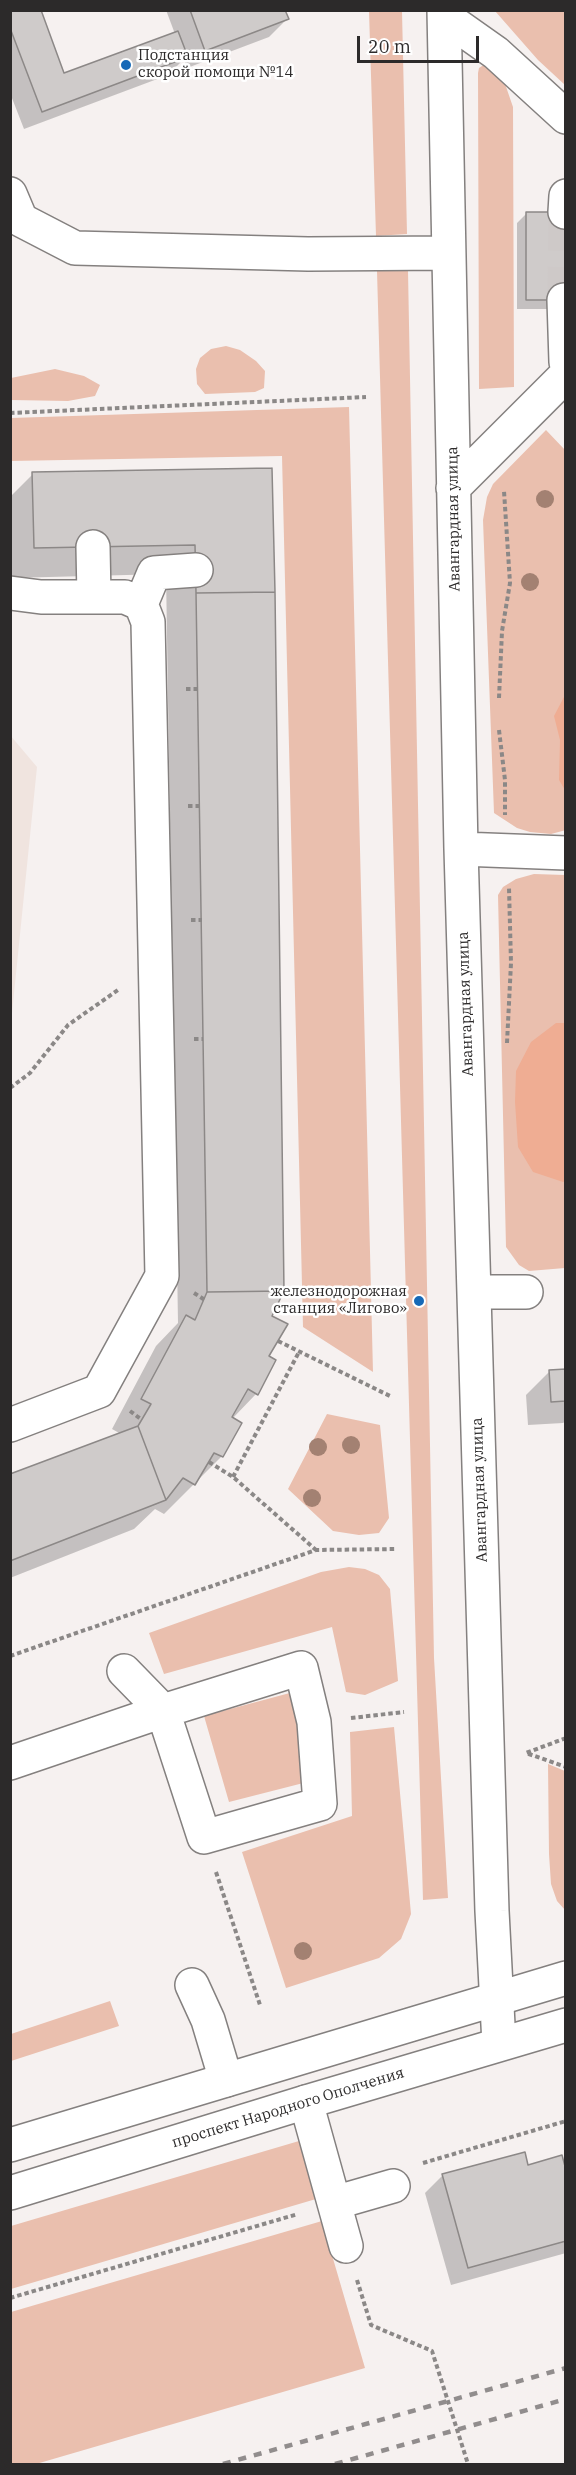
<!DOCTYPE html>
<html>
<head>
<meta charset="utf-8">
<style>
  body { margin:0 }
  #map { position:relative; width:576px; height:2475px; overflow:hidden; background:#f6f1f0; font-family:"IBM Plex Serif",serif }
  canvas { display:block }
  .frame { position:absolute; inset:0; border:12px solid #2c2a2a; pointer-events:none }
  .scale { position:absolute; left:357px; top:36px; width:122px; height:27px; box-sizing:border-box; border:3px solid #2c2a2a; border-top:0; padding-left:8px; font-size:18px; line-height:21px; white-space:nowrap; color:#2c2a2a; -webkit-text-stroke:4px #fff; paint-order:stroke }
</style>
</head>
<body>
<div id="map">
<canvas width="576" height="2475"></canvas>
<div class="frame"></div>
<div class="scale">20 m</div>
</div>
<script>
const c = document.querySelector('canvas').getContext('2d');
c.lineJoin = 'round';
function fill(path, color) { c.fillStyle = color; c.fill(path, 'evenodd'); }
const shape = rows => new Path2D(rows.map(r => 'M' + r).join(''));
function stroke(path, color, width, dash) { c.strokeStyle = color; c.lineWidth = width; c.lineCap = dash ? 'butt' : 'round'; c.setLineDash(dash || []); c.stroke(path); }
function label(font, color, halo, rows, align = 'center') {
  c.font = font + ' "IBM Plex Serif",serif'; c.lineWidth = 5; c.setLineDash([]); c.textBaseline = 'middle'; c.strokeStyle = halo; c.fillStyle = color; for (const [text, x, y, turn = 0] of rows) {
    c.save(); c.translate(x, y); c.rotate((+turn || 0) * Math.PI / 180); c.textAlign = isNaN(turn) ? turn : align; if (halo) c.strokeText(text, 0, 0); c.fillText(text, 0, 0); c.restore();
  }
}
fill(shape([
  [10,735,37,767,11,1023,10,1023]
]), '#f0e4df');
fill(shape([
  [369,11,402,11,407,234,376,236],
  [495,11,565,11,565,85,538,60],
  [485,64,503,78,513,107,514,387,479,389,478,73,479,68],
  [377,271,408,271,434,1658,448,1898,423,1900],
  [226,346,240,350,256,361,265,371,264,388,255,392,205,394,197,384,196,369,200,358,211,349],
  [55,369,84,376,100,385,95,396,68,401,11,400,11,378],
  [349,407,373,1372,303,1327,282,456,10,461,11,418],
  [546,430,565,450,566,830,551,834,530,832,517,828,494,813,483,520,487,497,493,484],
  [534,874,565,875,565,1268,529,1271,519,1265,506,1247,498,895,503,887,516,879],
  [327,1414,380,1425,389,1518,379,1533,359,1535,333,1531,288,1489],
  [349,1567,365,1569,379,1575,390,1589,398,1681,365,1695,346,1692,332,1627,164,1674,149,1633,321,1572],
  [301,1690,319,1779,229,1802,204,1716],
  [394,1727,411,1914,401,1939,379,1958,286,1988,242,1852,352,1816,350,1732],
  [548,1764,565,1771,565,1910,557,1901,551,1884,549,1854],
  [110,2001,119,2026,11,2061,11,2034],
  [299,2141,316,2199,11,2289,11,2226],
  [322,2221,365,2368,36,2464,11,2464,11,2312]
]), '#eabfae');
fill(shape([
  [565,695,565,790,559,780,560,740,554,716],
  [556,1023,566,1023,566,1181,563,1182,533,1172,518,1147,515,1102,516,1071,531,1042]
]), '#efad93');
fill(shape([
  [10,10,63,75,175,34,166,10,284,10,287,19,269,37,187,68,184,59,168,75,24,129,10,93],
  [526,214,566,309,517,309,517,223],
  [271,470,270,1317,267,1357,274,1361,256,1394,232,1419,240,1424,221,1457,164,1514,155,1509,134,1529,10,1578,10,1476,121,1434,112,1429,156,1346,178,1323,166,574,10,578,10,497,33,474],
  [566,1370,566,1421,563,1423,528,1425,526,1395,550,1371],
  [527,2167,566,2176,566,2253,451,2285,425,2193,443,2175]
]), '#0003');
const building = shape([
  [10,10,41,10,64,73,178,31,188,57,42,112,10,28,10,10],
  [190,10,285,10,289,19,205,51,190,10],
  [526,212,566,212,566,300,526,300,526,212],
  [272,468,275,592,196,593,195,545,34,548,32,472,272,468],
  [275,592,284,1291,207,1292,196,593,275,592],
  [284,1291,272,1316,288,1324,269,1356,276,1360,258,1395,248,1389,232,1417,242,1423,223,1457,214,1453,195,1485,183,1478,166,1500,138,1426,151,1404,141,1399,186,1315,195,1320,207,1292,284,1291],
  [566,1369,566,1401,551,1402,549,1370,566,1369],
  [138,1426,166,1500,10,1561,10,1474,138,1426],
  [525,2152,528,2165,562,2155,566,2170,566,2241,468,2268,442,2174,525,2152]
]);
fill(building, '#cfcbca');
stroke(building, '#8c8887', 1.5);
stroke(shape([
  [564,300,565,212]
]), '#cec9c8', 33, [33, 16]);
const minor = shape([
  [444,10,461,849,492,1911,499,2044],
  [445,17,496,53,566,117],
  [10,194,21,220,75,248,308,254,448,253],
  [565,212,566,196],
  [564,300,566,362],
  [453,488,566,375],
  [93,547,94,597],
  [10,593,41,597,125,597,141,604,148,622,162,1276,99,1391,10,1425],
  [141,604,154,573,196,570],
  [461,849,566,853],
  [475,1292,526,1292],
  [10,1763,163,1711,301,1668,314,1722,320,1804,204,1837,163,1711,124,1671],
  [192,1985,208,2020,226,2080],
  [306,2102,346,2246],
  [334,2203,393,2186]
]);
const major = shape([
  [10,2145,566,1978],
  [10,2193,306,2102,566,2025]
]);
stroke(minor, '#84807f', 36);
stroke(major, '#84807f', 36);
stroke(shape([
  [10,413,366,397],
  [186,689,198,689],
  [499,698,502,631,510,583,504,491],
  [499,730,505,780,505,815],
  [188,806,200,806],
  [191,920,202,920],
  [194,1039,203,1039],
  [507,1043,511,963,509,888],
  [10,1088,30,1073,68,1025,118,990],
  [194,1293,205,1300],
  [278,1341,392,1397],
  [130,1411,142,1420],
  [209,1462,233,1477,316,1550],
  [233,1477,299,1352],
  [10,1656,316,1550,397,1549],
  [351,1718,404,1712],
  [566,1738,526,1753,566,1767],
  [216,1872,260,2005],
  [423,2163,566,2121],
  [357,2280,371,2325,432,2351,468,2464],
  [10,2298,298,2214]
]), '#8b8887', 4, [4.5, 3]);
stroke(minor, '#fff', 33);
stroke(major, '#fff', 33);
stroke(shape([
  [223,2464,566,2368],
  [335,2464,566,2399]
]), '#918d8d', 4.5, [8, 8]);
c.fillStyle = '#a38172';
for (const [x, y] of [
  [545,499],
  [530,582],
  [351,1445],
  [318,1447],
  [312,1498],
  [303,1951]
]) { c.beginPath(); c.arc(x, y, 9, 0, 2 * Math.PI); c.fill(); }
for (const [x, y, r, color] of [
  [126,65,6,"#1669b7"],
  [419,1301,6,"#1669b7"]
]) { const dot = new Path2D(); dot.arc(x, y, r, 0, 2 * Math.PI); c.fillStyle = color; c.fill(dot); stroke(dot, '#fff', 2); }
label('15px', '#2c2a2a', '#fff', [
  ["Подстанция",138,56],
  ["скорой помощи №14",138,73],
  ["железнодорожная",407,1292,"right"],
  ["станция «Лигово»",407,1309,"right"]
], 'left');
label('15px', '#2c2a2a', '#fff', [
  ["Авангардная улица",454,519,-91],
  ["Авангардная улица",466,1004,-92],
  ["Авангардная улица",480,1490,-92],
  ["проспект Народного Ополчения",288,2108,-17]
]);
</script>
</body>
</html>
